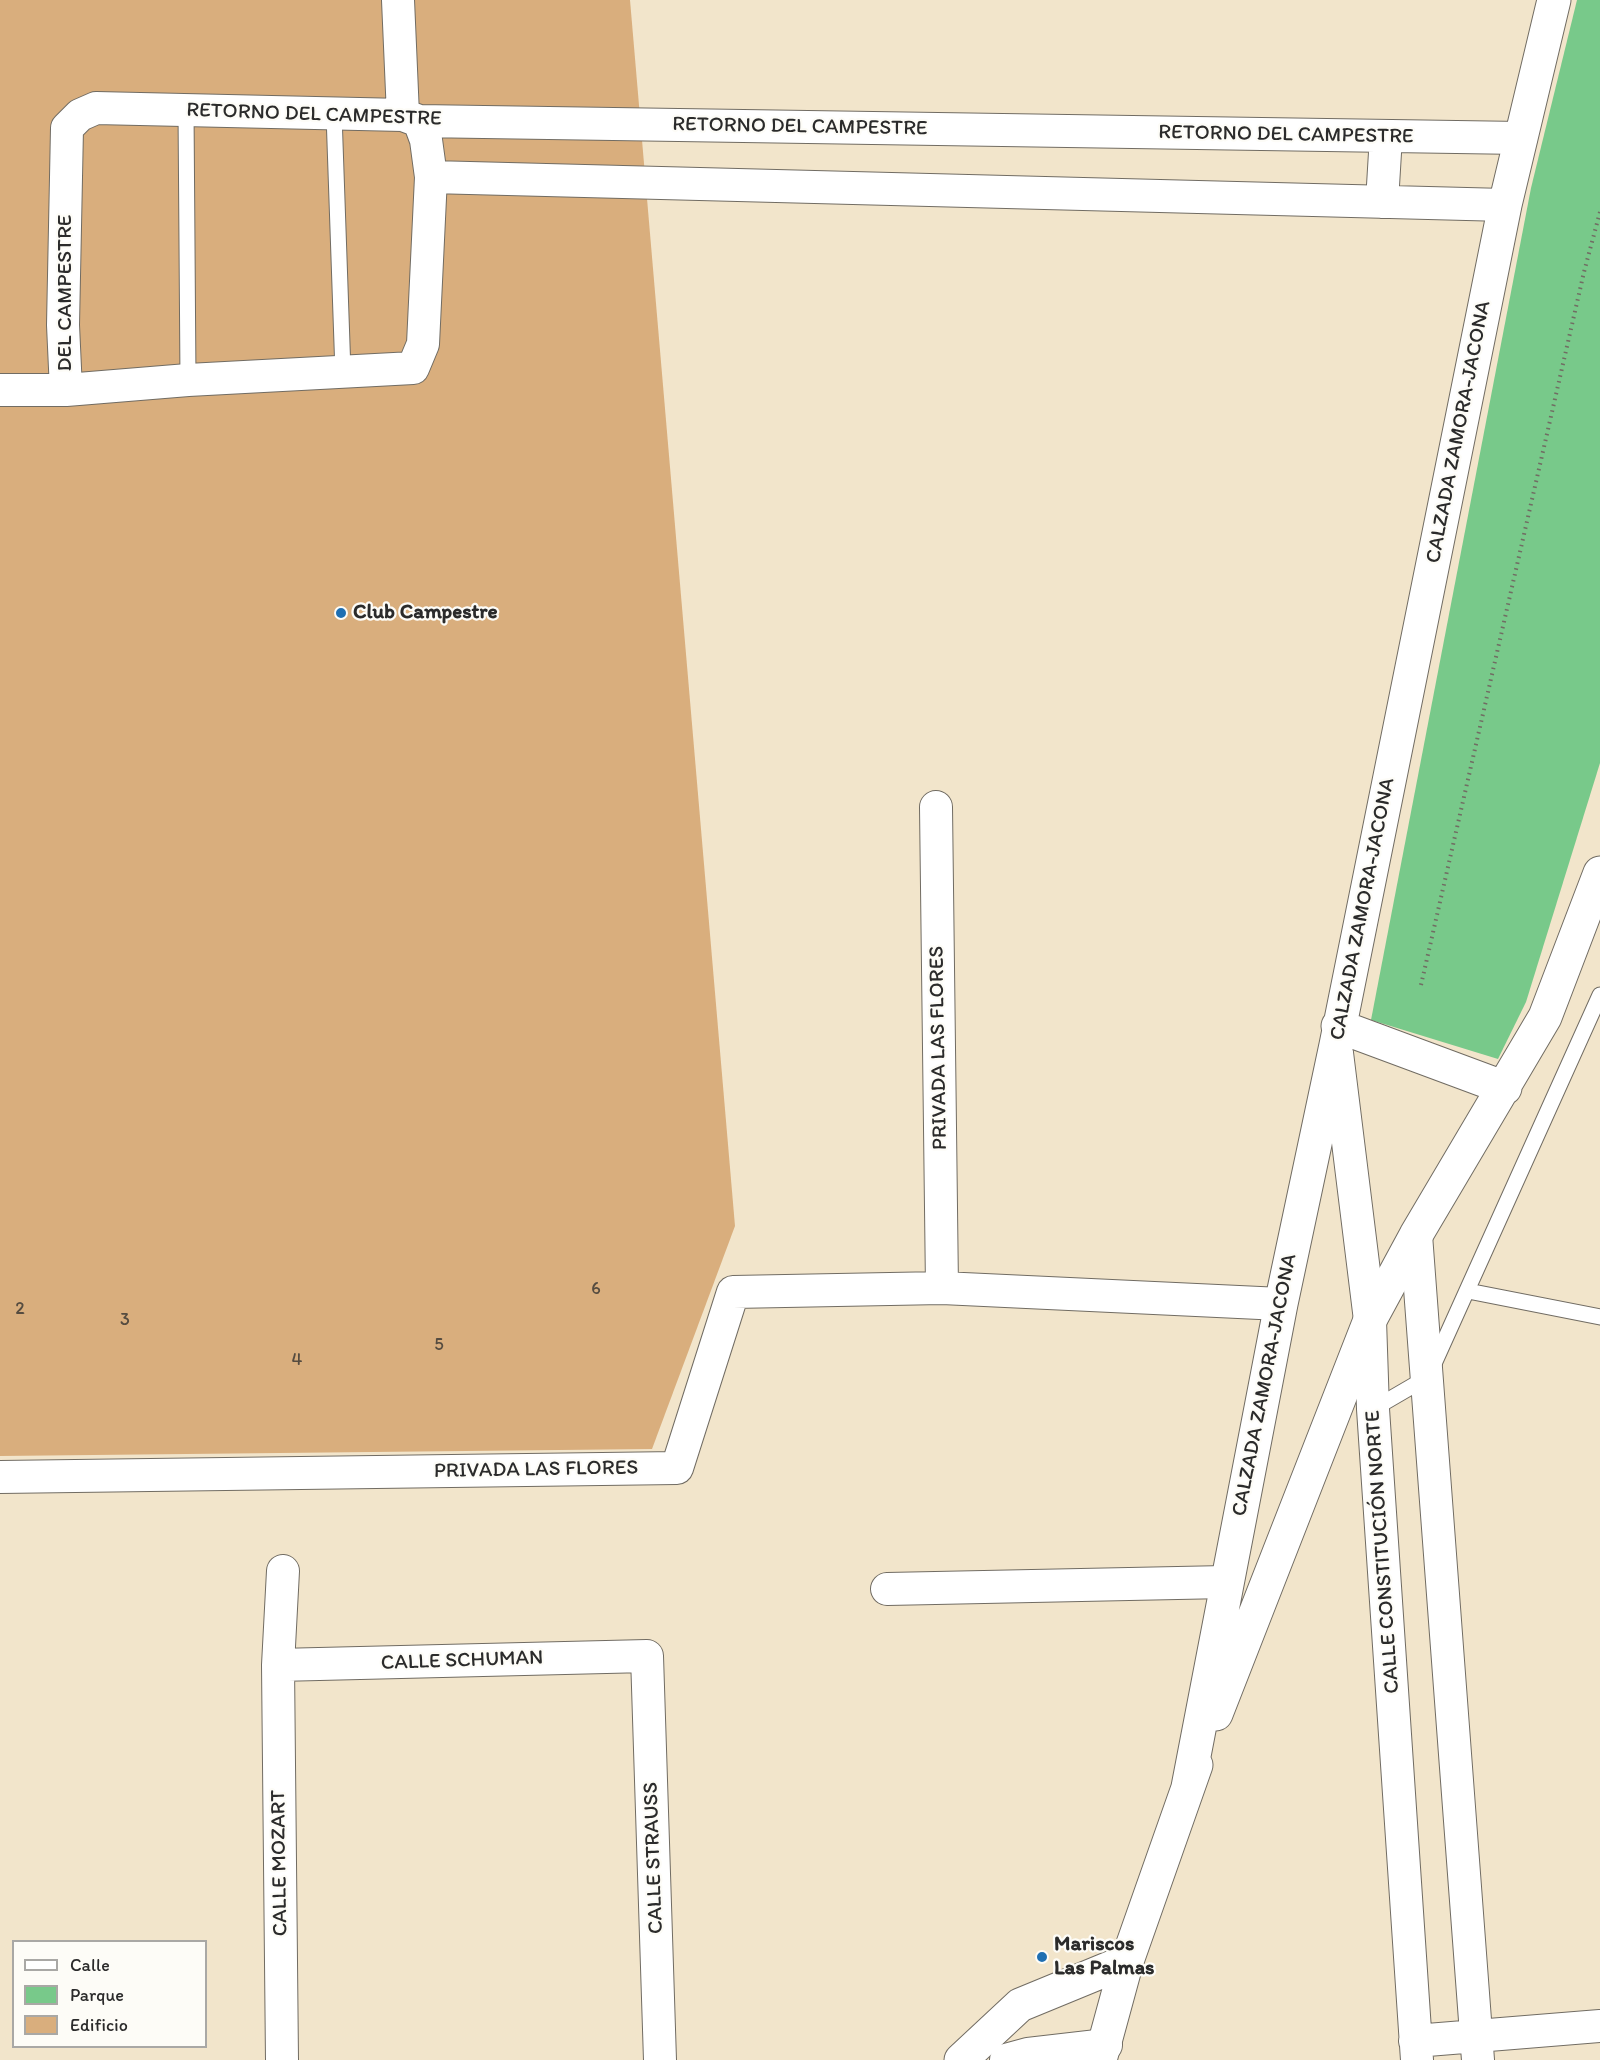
<!DOCTYPE html>
<html>
<head>
<meta charset="utf-8">
<style>
  body { margin:0 }
  #map { position:relative; width:1600px; height:2060px; overflow:hidden; background:#f2e5cb; font-family:Itim,sans-serif }
  canvas { display:block }
  .legend { position:absolute; left:12px; top:1940px; width:195px; height:108px; box-sizing:border-box; background:#fdfcf7; border:2px solid #a9a8a5; margin:0; padding:8px 10px; list-style:none; font-size:18px; color:#2b2b2b }
  .legend li { display:flex; align-items:center; gap:12px; height:30px }
  .legend b { width:30px; border:2px solid #a9a8a5 }
</style>
</head>
<body>
<div id="map">
<canvas width="1600" height="2060"></canvas>
<ul class="legend">
<li><b style="height:8px;background:#fff"></b>Calle</li>
<li><b style="height:16px;background:#78c98a"></b>Parque</li>
<li><b style="height:16px;background:#d9ae7d"></b>Edificio</li>
</ul>
</div>
<script>
const c = document.querySelector('canvas').getContext('2d');
c.lineJoin = 'round';
function fill(path, color) { c.fillStyle = color; c.fill(path, 'evenodd'); }
const shape = rows => new Path2D(rows.map(r => 'M' + r).join(''));
function stroke(path, color, width, dash) { c.strokeStyle = color; c.lineWidth = width; c.lineCap = dash ? 'butt' : 'round'; c.setLineDash(dash || []); c.stroke(path); }
function label(font, color, halo, rows, align = 'center') {
  c.font = font + ' Itim,sans-serif'; c.lineWidth = 4.5; c.setLineDash([]); c.textBaseline = 'middle'; c.strokeStyle = halo; c.fillStyle = color; for (const [text, x, y, turn = 0] of rows) {
    c.save(); c.translate(x, y); c.rotate((+turn || 0) * Math.PI / 180); c.textAlign = isNaN(turn) ? turn : align; if (halo) c.strokeText(text, 0, 0); c.fillText(text, 0, 0); c.restore();
  }
}
fill(shape([
  [1577,0,1600,0,1600,763,1526,1002,1498,1059,1371,1020,1531,188]
]), '#78c98a');
fill(shape([
  [0,0,630,0,735,1226,652,1449,0,1456]
]), '#d9ae7d');
const lane = shape([
  [186,110,188,380],
  [334,114,343,373],
  [1468,1291,1600,1317],
  [1373,1409,1428,1377,1600,995]
]);
const street = shape([
  [398,0,403,115],
  [431,177,1505,205],
  [1382,202,1386,136],
  [0,390,66,390,188,380,413,368,423,344,431,177,426,140,419,121],
  [66,390,63,325,67,128,80,115,96,108,403,115,419,121,1521,138],
  [936,807,942,1288],
  [1337,1053,1370,1320,1373,1409,1417,2060],
  [1416,1235,1478,2060],
  [0,1477,677,1468,733,1292,942,1288,1281,1304],
  [887,1589,1226,1582],
  [278,1665,647,1656,660,2060],
  [1415,2041,1600,2026],
  [282,2060,278,1665,283,1571],
  [1006,2060,1028,2054,1106,2045]
]);
const primary = shape([
  [1338,1026,1505,1088],
  [1216,1714,1370,1320,1416,1235,1545,1017,1600,873],
  [1188,1787,1281,1304,1336,1045,1505,205,1554,0],
  [961,2060,1020,2005,1127,1961],
  [1100,2060,1127,1961,1196,1765]
]);
stroke(lane, '#716c63', 17);
stroke(street, '#716c63', 34);
stroke(primary, '#716c63', 35);
stroke(shape([
  [1421,985,1584,272,1600,212]
]), '#716c63', 4, [1.5, 4.5]);
stroke(lane, '#fff', 15);
stroke(street, '#fff', 32);
stroke(primary, '#fff', 33);
for (const [x, y, r, color] of [
  [341,613,6,"#1f6fb2"],
  [1042,1957,6,"#1f6fb2"]
]) { const dot = new Path2D(); dot.arc(x, y, r, 0, 2 * Math.PI); c.fillStyle = color; c.fill(dot); stroke(dot, '#fdfcf7', 2); }
label('18px', '#564c40', null, [
  ["6",596,1289],
  ["2",20,1309],
  ["3",125,1320],
  ["5",439,1345],
  ["4",297,1360]
]);
label('21px', '#2b2b2b', '#fdfcf7', [
  ["RETORNO DEL CAMPESTRE",314,115,2],
  ["RETORNO DEL CAMPESTRE",800,127,1],
  ["RETORNO DEL CAMPESTRE",1286,135,1],
  ["DEL CAMPESTRE",66,293,-90],
  ["CALZADA ZAMORA-JACONA",1459,432,-79],
  ["CALZADA ZAMORA-JACONA",1363,909,-79],
  ["PRIVADA LAS FLORES",939,1048,-91],
  ["CALZADA ZAMORA-JACONA",1265,1385,-79],
  ["PRIVADA LAS FLORES",536,1470,-1],
  ["CALLE CONSTITUCIÓN NORTE",1383,1552,-94],
  ["CALLE SCHUMAN",462,1661,-2],
  ["CALLE STRAUSS",654,1858,-92],
  ["CALLE MOZART",280,1863,-91]
]);
label('bold 21px', '#2b2b2b', '#fdfcf7', [
  ["Club Campestre",353,613],
  ["Mariscos",1054,1945],
  ["Las Palmas",1054,1969]
], 'left');
</script>
</body>
</html>
